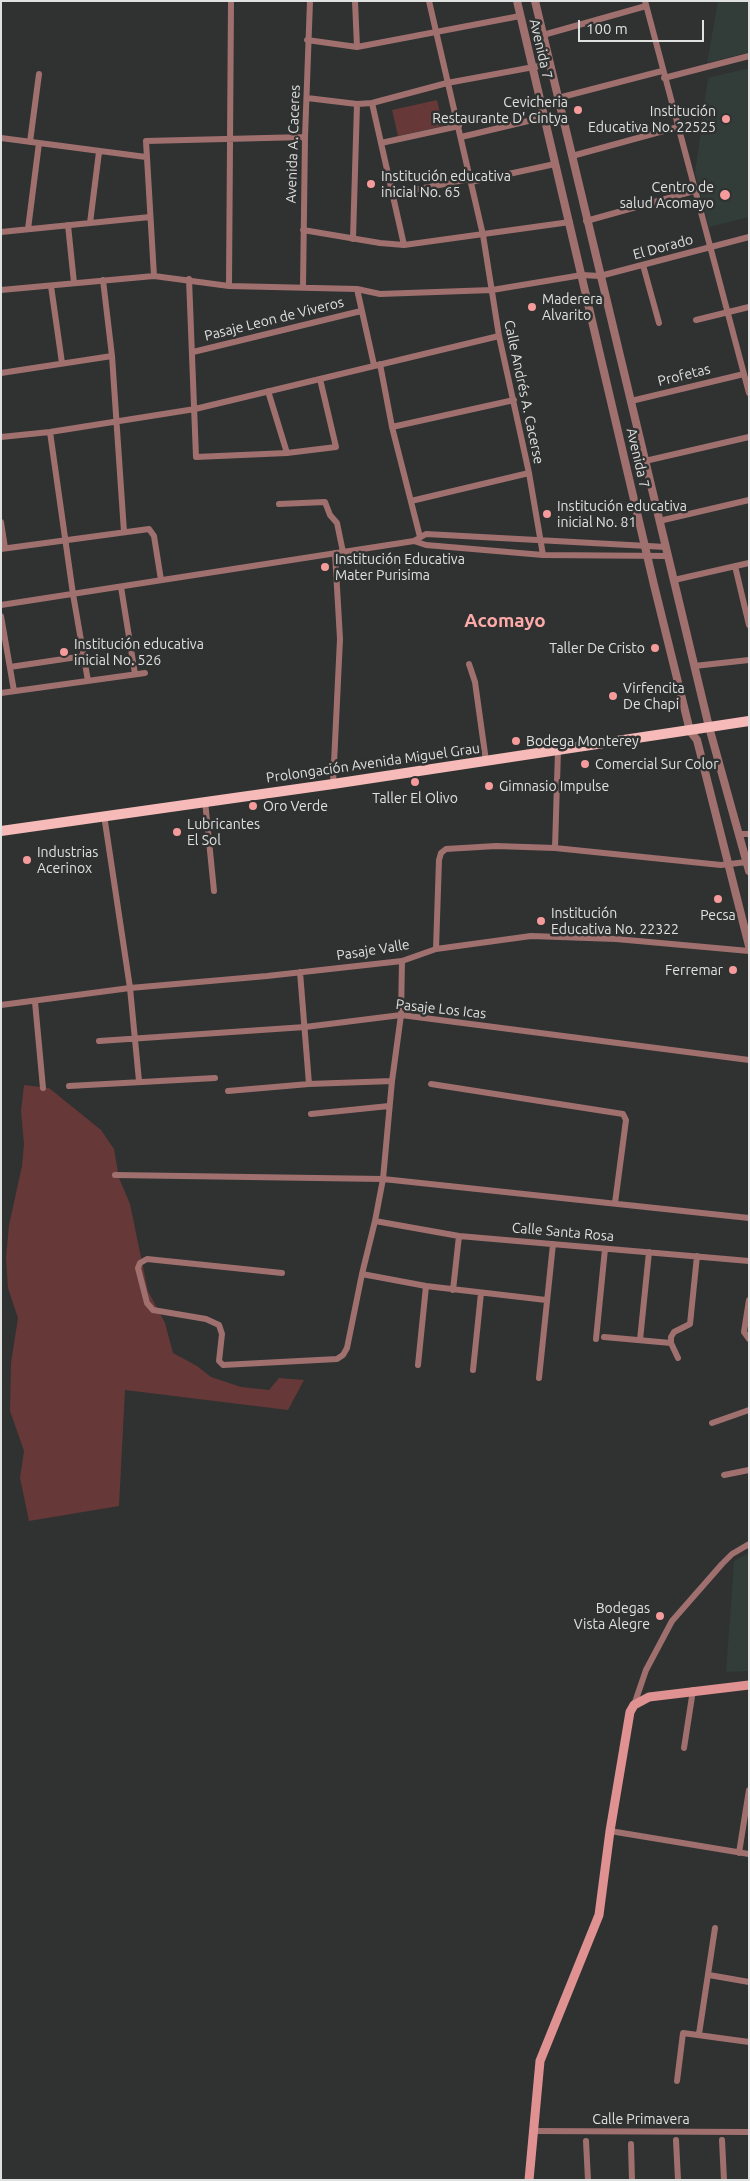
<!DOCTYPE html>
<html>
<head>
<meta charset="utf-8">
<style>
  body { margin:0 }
  #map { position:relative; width:750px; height:2181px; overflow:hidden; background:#2f3231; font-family:Ubuntu,sans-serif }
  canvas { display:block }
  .frame { position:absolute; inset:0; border:2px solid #dfe1e0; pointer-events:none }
  .scale { position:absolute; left:578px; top:20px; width:126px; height:22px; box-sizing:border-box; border:2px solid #dfe1e0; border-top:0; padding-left:6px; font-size:15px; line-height:18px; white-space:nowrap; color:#dfe1e0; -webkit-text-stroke:4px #2f3231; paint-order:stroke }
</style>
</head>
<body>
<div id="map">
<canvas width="750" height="2181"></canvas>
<div class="frame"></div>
<div class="scale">100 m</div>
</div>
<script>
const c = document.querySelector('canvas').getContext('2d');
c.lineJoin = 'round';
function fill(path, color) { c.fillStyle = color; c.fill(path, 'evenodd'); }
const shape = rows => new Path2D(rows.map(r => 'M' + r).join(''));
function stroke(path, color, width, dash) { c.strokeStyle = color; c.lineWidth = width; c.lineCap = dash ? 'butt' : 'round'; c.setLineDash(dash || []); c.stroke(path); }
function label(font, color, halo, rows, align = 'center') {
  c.font = font + ' Ubuntu,sans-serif'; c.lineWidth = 5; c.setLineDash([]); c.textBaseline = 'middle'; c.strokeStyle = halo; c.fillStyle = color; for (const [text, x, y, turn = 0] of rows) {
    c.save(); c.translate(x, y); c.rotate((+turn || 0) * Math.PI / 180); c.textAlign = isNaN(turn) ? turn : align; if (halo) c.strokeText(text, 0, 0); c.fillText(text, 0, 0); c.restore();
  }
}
fill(shape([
  [718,1,749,1,749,52,707,63],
  [749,68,749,217,709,227,695,173,708,78],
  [749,1553,749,1671,726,1672,734,1561]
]), '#323c39');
fill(shape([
  [437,100,443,126,398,136,392,110],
  [24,1085,49,1088,101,1130,114,1149,119,1178,130,1204,148,1291,165,1323,173,1353,197,1366,211,1377,241,1387,269,1390,279,1378,304,1380,288,1410,125,1390,119,1506,29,1521,20,1478,24,1451,10,1411,11,1363,18,1318,8,1288,6,1258,9,1225,22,1166,24,1144,21,1111]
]), '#663838');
stroke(shape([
  [355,1,357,47],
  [429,1,483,235,499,336,529,473,543,555],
  [645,1,749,393],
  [543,35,646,6],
  [307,40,357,47,520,16],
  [664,78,749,56],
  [307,98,357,104,372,103,447,83,550,64],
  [558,98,662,71],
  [372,103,404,245],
  [461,137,545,117],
  [1,138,146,157],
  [30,142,39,74],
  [381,143,459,126],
  [572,156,678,127],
  [471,182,555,164],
  [393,194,470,179],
  [586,221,694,191],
  [90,223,99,152],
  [68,225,74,283],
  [28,229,39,143],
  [303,230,380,243,404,245,570,222],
  [1,232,150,217],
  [353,239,357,104],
  [643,265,659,323],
  [154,276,146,141,305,137],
  [189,279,196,457,287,453,336,447,320,379],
  [103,280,112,356,124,532],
  [51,286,62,363],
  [229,286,231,1],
  [303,287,305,137,310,1],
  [357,289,374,365],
  [1,290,154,276,229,286,357,289,380,294,492,290,582,275,600,276,749,237],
  [696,320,749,307],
  [193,352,361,311],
  [380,364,392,427,420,537],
  [1,373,112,356],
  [268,391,287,453],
  [631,401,744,374],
  [392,427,514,400],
  [50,432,73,594,88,681],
  [1,437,50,432,195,409,499,336],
  [645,461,749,437],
  [411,501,529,473],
  [279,504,325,502,330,515,337,523,343,552],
  [659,521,749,500],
  [1,522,5,548],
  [414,541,426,545,543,555,668,556],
  [1,549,149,529,154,536,161,580],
  [735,566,749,625],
  [674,580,749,563],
  [121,587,135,674],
  [1,605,414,541,426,534,666,547],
  [1,616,14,691],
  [469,664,475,682,486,761],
  [694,666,749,660],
  [10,667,84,656],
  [1,693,145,673],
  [333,784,340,639,335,553],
  [205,801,214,891],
  [104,815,130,988,139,1081],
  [739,834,749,834],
  [555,848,558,750],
  [436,949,439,860,441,853,446,849,496,846,555,848,721,865,747,862],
  [300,972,309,1084],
  [35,1002,43,1088],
  [1,1005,130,988,267,976,402,961,436,949,531,936,616,939,749,951],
  [99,1041,305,1027,401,1015,749,1060],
  [431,1084,623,1114,626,1120,615,1203],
  [69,1086,215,1078],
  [228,1091,309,1084,392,1081],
  [311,1114,389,1106],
  [115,1175,383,1179,749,1218],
  [375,1221,459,1236,749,1261],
  [282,1273,147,1259,140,1263,138,1268,147,1303,153,1310,206,1319,219,1325,222,1334,219,1361,223,1365,337,1359,343,1355,347,1348,362,1274,375,1221,383,1179,392,1081,401,1015,402,961],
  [362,1274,426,1286,546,1300],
  [453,1290,459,1236],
  [749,1300,744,1332,749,1339],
  [604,1337,671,1343],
  [596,1339,605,1249],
  [640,1340,649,1252],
  [678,1358,671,1343,671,1337,674,1332,690,1324,697,1256],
  [418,1365,426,1286],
  [473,1370,481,1293],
  [539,1378,553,1244],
  [712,1423,749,1410],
  [724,1475,749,1470],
  [634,1705,646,1670,672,1621,722,1564,732,1554,749,1544],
  [684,1748,693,1690],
  [610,1831,749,1854],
  [739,1853,749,1790],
  [709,1975,749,1982],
  [699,2034,715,1928],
  [677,2081,683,2033,749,2042],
  [533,2131,749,2132],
  [676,2140,678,2180],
  [722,2140,724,2180],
  [586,2141,588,2180],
  [631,2144,632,2180]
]), '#a0706f', 6);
stroke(shape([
  [517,1,654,585,690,731,697,740,749,946],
  [535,1,709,727,749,871]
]), '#a0706f', 8);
stroke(shape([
  [529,2180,540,2061,599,1915,610,1831,630,1712,634,1705,649,1697,749,1685]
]), '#df9291', 9);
stroke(shape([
  [1,831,333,784,749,721]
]), '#f6bab8', 10);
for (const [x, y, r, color] of [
  [578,110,5,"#f59b9b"],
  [726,119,5,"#f59b9b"],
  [371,184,5,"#f59b9b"],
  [725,195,6,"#f59b9b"],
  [532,307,5,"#f59b9b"],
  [547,514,5,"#f59b9b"],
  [325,567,5,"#f59b9b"],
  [655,648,5,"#f59b9b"],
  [64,652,5,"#f59b9b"],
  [613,696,5,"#f59b9b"],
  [516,741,5,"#f59b9b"],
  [585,764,5,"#f59b9b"],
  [415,782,5,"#f59b9b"],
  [489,786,5,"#f59b9b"],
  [253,806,5,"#f59b9b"],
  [177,832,5,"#f59b9b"],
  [27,860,5,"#f59b9b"],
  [718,899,5,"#f59b9b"],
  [541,921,5,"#f59b9b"],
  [733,970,5,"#f59b9b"],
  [660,1616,5,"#f59b9b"]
]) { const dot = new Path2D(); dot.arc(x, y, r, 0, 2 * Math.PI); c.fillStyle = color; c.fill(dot); stroke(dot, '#2f3231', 2); }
label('14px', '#dfe1e0', '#2f3231', [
  ["Avenida 7",541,49,77],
  ["Avenida A. Caceres",293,144,-88],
  ["El Dorado",663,247,-15],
  ["Pasaje Leon de Viveros",274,319,-14],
  ["Profetas",684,375,-14],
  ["Calle Andrés A. Cacerse",524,392,78],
  ["Avenida 7",638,458,77],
  ["Prolongación Avenida Miguel Grau",373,763,-8],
  ["Pasaje Valle",373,950,-9],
  ["Pasaje Los Icas",441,1009,6],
  ["Calle Santa Rosa",563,1232,5],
  ["Calle Primavera",641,2119]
]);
label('14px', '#dfe1e0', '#2f3231', [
  ["Cevicheria",568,102,"right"],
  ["Restaurante D' Cintya",568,118,"right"],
  ["Institución",716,111,"right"],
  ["Educativa No. 22525",716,127,"right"],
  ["Institución educativa",381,176],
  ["inicial No. 65",381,192],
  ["Centro de",714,187,"right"],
  ["salud Acomayo",714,203,"right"],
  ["Maderera",542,299],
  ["Alvarito",542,315],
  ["Institución educativa",557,506],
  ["inicial No. 81",557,522],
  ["Institución Educativa",335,559],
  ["Mater Purisima",335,575],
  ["Institución educativa",74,644],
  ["inicial No. 526",74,660],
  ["Taller De Cristo",645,648,"right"],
  ["Virfencita",623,688],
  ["De Chapi",623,704],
  ["Bodega Monterey",526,741],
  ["Comercial Sur Color",595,764],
  ["Gimnasio Impulse",499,786],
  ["Taller El Olivo",415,798,"center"],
  ["Oro Verde",263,806],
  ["Lubricantes",187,824],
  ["El Sol",187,840],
  ["Industrias",37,852],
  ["Acerinox",37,868],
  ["Institución",551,913],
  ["Educativa No. 22322",551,929],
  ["Pecsa",718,915,"center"],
  ["Ferremar",723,970,"right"],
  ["Bodegas",650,1608,"right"],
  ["Vista Alegre",650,1624,"right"]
], 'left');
label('bold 19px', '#feaaa9', '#2f3231', [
  ["Acomayo",505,621]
]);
</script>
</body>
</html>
